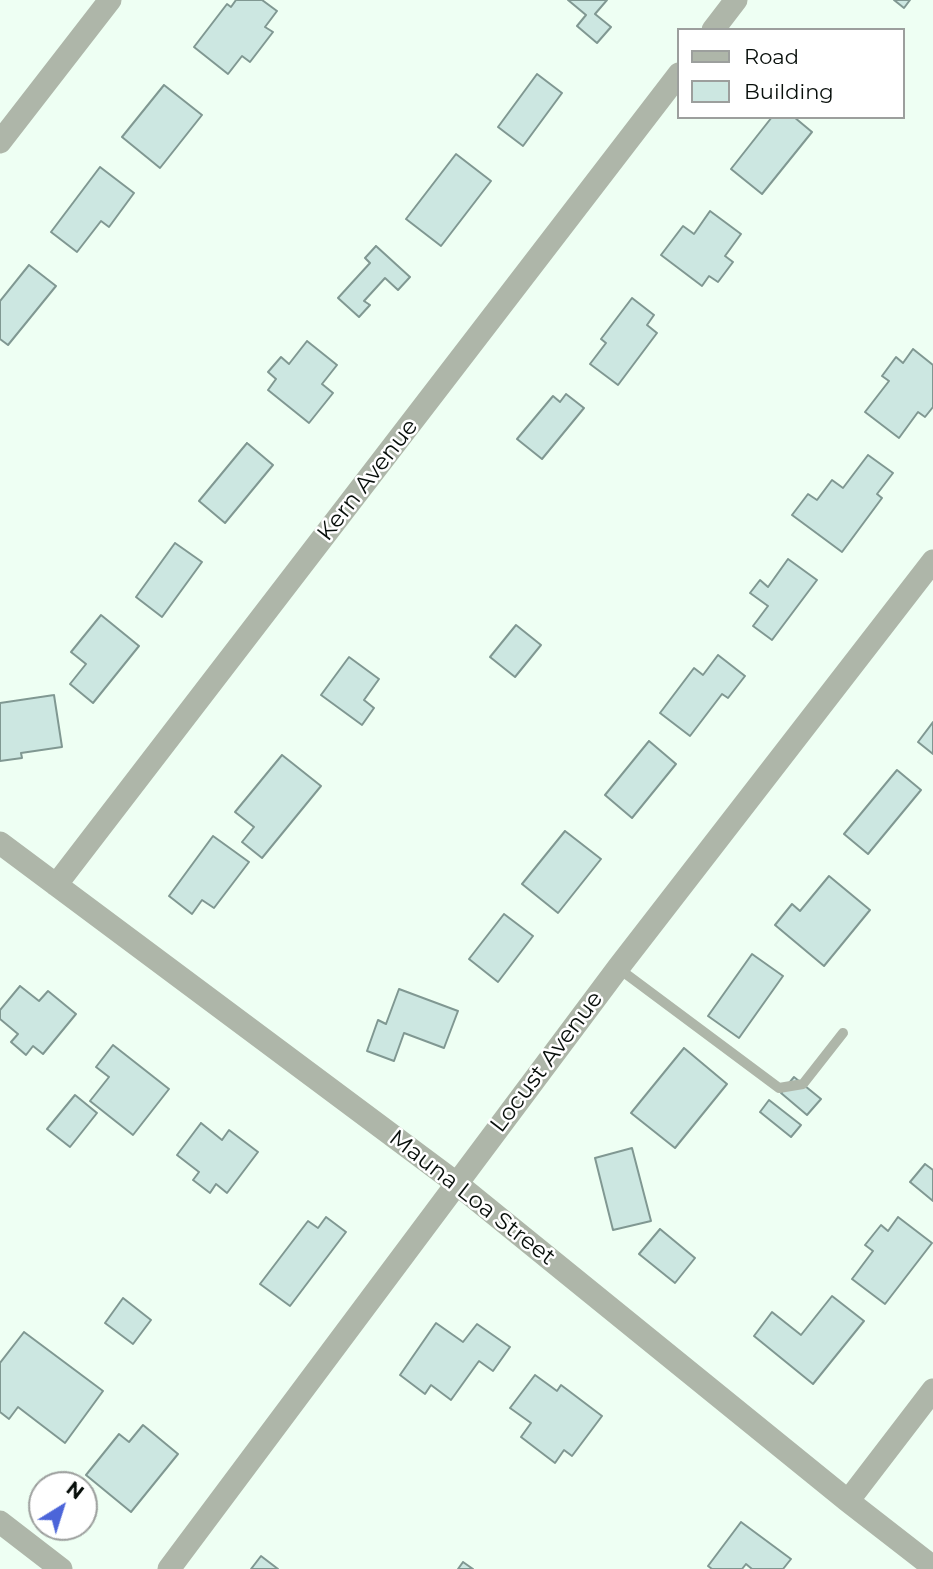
<!DOCTYPE html>
<html>
<head>
<meta charset="utf-8">
<style>
  body { margin:0 }
  #map { position:relative; width:933px; height:1569px; overflow:hidden; background:#eefff3; font-family:Montserrat,sans-serif }
  canvas { display:block }
  .legend { position:absolute; left:677px; top:28px; width:228px; height:91px; box-sizing:border-box; background:#fff; border:2px solid #9c9f9d; margin:0; padding:9px 12px; list-style:none; font-size:21px; color:#080f0b }
  .legend li { display:flex; align-items:center; gap:14px; height:35px }
  .legend b { width:35px; border:2px solid #9c9f9d }
  .north { position:absolute; left:28px; top:1471px; width:70px; height:70px; box-sizing:border-box; background:#fff; border:2px solid #9c9f9d; border-radius:50%; rotate:38deg; font-size:19px; font-weight:700; line-height:28px; text-align:center; color:#080f0b }
  .north::after { content:''; display:block; margin:auto; width:24px; height:32px; background:#4c65d9; clip-path:polygon(50% 0,100% 100%,50% 72%,0 100%) }
</style>
</head>
<body>
<div id="map">
<canvas width="933" height="1569"></canvas>
<ul class="legend">
<li><b style="height:9px;background:#aeb6a9"></b>Road</li>
<li><b style="height:19px;background:#cce7e1"></b>Building</li>
</ul>
<div class="north">N</div>
</div>
<script>
const c = document.querySelector('canvas').getContext('2d');
c.lineJoin = 'round';
function fill(path, color) { c.fillStyle = color; c.fill(path, 'evenodd'); }
const shape = rows => new Path2D(rows.map(r => 'M' + r).join(''));
function stroke(path, color, width, dash) { c.strokeStyle = color; c.lineWidth = width; c.lineCap = dash ? 'butt' : 'round'; c.setLineDash(dash || []); c.stroke(path); }
function label(font, color, halo, rows, align = 'center') {
  c.font = font + ' Montserrat,sans-serif'; c.lineWidth = 5; c.setLineDash([]); c.textBaseline = 'middle'; c.strokeStyle = halo; c.fillStyle = color; for (const [text, x, y, turn = 0] of rows) {
    c.save(); c.translate(x, y); c.rotate((+turn || 0) * Math.PI / 180); c.textAlign = isNaN(turn) ? turn : align; if (halo) c.strokeText(text, 0, 0); c.fillText(text, 0, 0); c.restore();
  }
}
const building = shape([
  [236,0,262,0,277,11,265,27,273,32,250,62,242,56,228,74,194,47,227,4,231,7,236,0],
  [568,0,607,0,595,14,611,27,597,43,577,26,586,15,568,0],
  [894,0,910,0,904,8,894,0],
  [537,74,562,93,523,146,498,127,537,74],
  [164,85,202,115,160,168,122,137,164,85],
  [772,117,794,117,812,132,762,194,731,169,772,117],
  [456,154,491,181,441,246,406,219,456,154],
  [100,167,134,193,109,227,101,221,77,252,51,232,100,167],
  [710,211,741,234,725,256,733,262,718,282,709,276,702,286,661,255,683,226,694,234,710,211],
  [376,246,410,277,398,290,385,278,364,301,370,305,359,317,338,298,370,263,365,258,376,246],
  [29,265,56,286,8,345,0,339,0,301,29,265],
  [632,298,654,315,647,325,657,333,618,385,590,364,606,343,601,339,632,298],
  [307,341,337,365,322,384,333,393,309,423,268,390,276,379,268,372,281,357,289,364,307,341],
  [913,349,933,365,933,407,925,417,918,412,899,438,865,412,889,381,882,376,896,357,903,363,913,349],
  [566,394,584,408,542,459,517,439,553,396,560,402,566,394],
  [247,443,273,465,225,523,199,501,247,443],
  [868,455,893,473,877,494,882,498,842,552,792,515,808,494,817,500,832,480,843,488,868,455],
  [175,543,202,562,162,617,136,597,175,543],
  [788,559,817,580,772,640,753,626,768,606,750,593,760,580,768,587,788,559],
  [101,615,139,646,93,703,70,684,86,664,71,652,101,615],
  [516,625,541,645,515,677,490,657,516,625],
  [718,655,745,676,728,698,722,694,690,736,660,713,694,668,703,675,718,655],
  [349,657,379,679,364,700,374,708,362,725,321,695,349,657],
  [54,695,62,747,21,753,22,758,0,761,0,703,54,695],
  [933,722,933,754,918,742,933,722],
  [649,741,676,764,632,818,605,795,649,741],
  [282,755,321,786,262,858,242,842,254,827,235,812,282,755],
  [897,770,921,790,868,854,844,834,897,770],
  [565,831,601,859,558,913,522,884,565,831],
  [213,836,249,862,214,908,202,900,192,914,169,896,213,836],
  [829,876,870,910,824,966,775,925,792,904,800,911,829,876],
  [504,914,533,936,498,982,469,959,504,914],
  [752,954,783,976,739,1038,708,1016,752,954],
  [20,986,39,1001,48,991,76,1014,43,1054,33,1046,26,1055,11,1042,18,1034,0,1019,0,1010,20,986],
  [399,989,458,1011,444,1048,404,1033,394,1061,367,1051,378,1020,386,1024,399,989],
  [113,1045,169,1089,133,1135,90,1101,109,1077,96,1067,113,1045],
  [684,1048,727,1084,675,1148,631,1113,684,1048],
  [794,1077,821,1099,807,1115,781,1093,794,1077],
  [75,1095,97,1113,70,1147,47,1129,75,1095],
  [769,1100,801,1125,791,1137,760,1112,769,1100],
  [201,1123,222,1140,229,1130,258,1152,227,1193,216,1184,210,1193,193,1180,199,1172,177,1155,201,1123],
  [632,1148,651,1221,613,1230,595,1158,632,1148],
  [925,1164,933,1170,933,1201,910,1182,925,1164],
  [326,1217,346,1232,290,1306,260,1284,308,1221,318,1228,326,1217],
  [898,1217,932,1243,885,1304,852,1279,873,1251,865,1245,881,1225,888,1231,898,1217],
  [660,1229,695,1258,675,1283,639,1254,660,1229],
  [832,1296,864,1321,813,1384,754,1336,772,1312,801,1335,832,1296],
  [123,1298,151,1320,133,1344,105,1323,123,1298],
  [436,1323,463,1342,477,1324,510,1347,493,1371,479,1361,451,1400,431,1385,425,1394,400,1375,436,1323],
  [24,1332,103,1391,65,1443,18,1407,9,1419,0,1412,0,1363,24,1332],
  [535,1375,557,1391,561,1385,602,1416,572,1456,564,1450,555,1463,521,1437,531,1423,510,1408,535,1375],
  [143,1425,178,1454,131,1512,86,1475,119,1434,129,1442,143,1425],
  [741,1522,791,1559,783,1569,752,1569,746,1564,742,1569,712,1569,708,1566,741,1522],
  [261,1556,278,1569,251,1569,261,1556],
  [463,1562,473,1569,458,1569,463,1562]
]);
fill(building, '#cce7e1');
stroke(building, '#809892', 2);
stroke(shape([
  [618,968,779,1088,803,1084,843,1033]
]), '#aeb6a9', 10);
stroke(shape([
  [713,30,736,0],
  [0,142,110,0],
  [0,843,456,1183,848,1501,933,1567],
  [56,885,679,74],
  [848,1501,933,1390],
  [0,1522,61,1569],
  [169,1569,618,968,933,561]
]), '#aeb6a9', 23);
label('23px', '#080f0b', '#fff', [
  ["Kern Avenue",368,480,-52],
  ["Locust Avenue",547,1062,-53],
  ["Mauna Loa Street",472,1198,38]
]);
</script>
</body>
</html>
